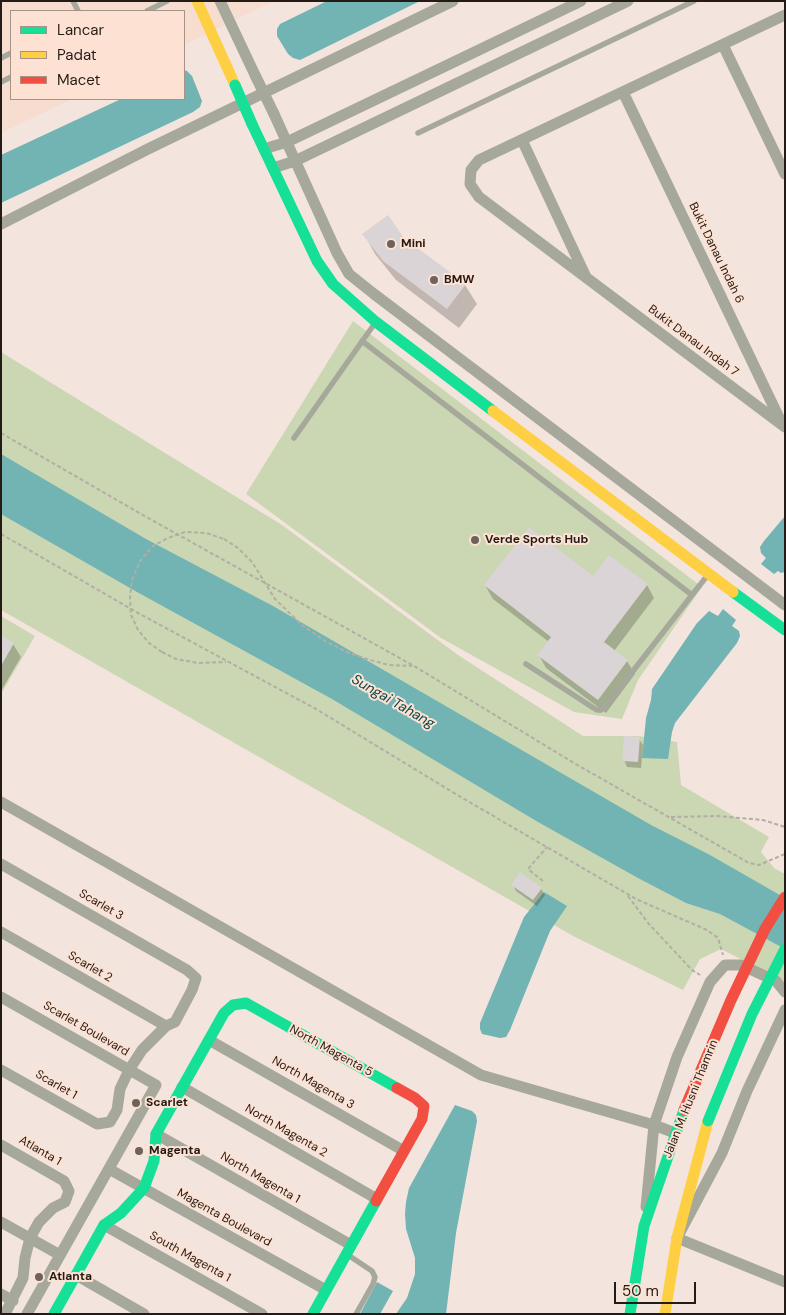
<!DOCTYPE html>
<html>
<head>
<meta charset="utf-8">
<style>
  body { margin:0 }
  #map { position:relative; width:786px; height:1315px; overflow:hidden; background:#f3e5dd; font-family:"DM Sans",sans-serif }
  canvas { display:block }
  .frame { position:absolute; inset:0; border:2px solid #251b16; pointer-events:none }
  .legend { position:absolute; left:10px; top:10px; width:175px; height:90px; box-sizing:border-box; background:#fde2d3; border:1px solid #a79287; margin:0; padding:6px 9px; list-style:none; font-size:15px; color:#251b16 }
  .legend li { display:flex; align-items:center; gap:10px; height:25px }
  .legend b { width:25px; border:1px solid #a79287 }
  .scale { position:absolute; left:614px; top:1282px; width:82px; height:22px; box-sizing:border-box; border:2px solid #251b16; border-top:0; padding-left:6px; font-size:15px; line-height:18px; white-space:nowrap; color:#251b16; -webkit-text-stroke:4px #fde2d3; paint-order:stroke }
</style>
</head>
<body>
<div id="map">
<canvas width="786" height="1315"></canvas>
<div class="frame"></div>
<ul class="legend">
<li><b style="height:6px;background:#16e098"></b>Lancar</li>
<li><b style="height:6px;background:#ffcf43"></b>Padat</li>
<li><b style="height:6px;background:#f24e42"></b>Macet</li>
</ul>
<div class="scale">50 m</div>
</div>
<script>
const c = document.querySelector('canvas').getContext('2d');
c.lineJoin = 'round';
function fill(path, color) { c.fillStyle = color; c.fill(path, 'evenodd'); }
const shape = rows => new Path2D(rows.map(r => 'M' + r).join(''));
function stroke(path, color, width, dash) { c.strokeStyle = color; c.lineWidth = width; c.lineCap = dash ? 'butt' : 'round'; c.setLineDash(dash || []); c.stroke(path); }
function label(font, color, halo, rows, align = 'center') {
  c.font = font + ' "DM Sans",sans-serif'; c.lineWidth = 4; c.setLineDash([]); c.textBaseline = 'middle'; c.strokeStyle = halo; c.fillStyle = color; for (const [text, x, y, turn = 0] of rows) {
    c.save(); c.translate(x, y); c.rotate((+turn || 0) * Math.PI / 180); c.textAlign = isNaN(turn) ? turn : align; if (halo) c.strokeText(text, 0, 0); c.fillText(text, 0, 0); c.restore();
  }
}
fill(shape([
  [1,1,274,1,184,45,184,11,11,11,11,99,72,99,1,133]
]), '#f6ddcf');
fill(shape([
  [353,321,702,587,638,680,622,719,574,712,441,638,246,494],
  [1,352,282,525,458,655,583,736,638,736,677,742,681,785,769,837,761,852,774,868,785,874,785,982,721,949,700,959,683,990,575,937,1,610],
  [1,616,35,636,1,694]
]), '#cbd6b2');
fill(shape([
  [327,1,420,1,300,60,293,58,288,54,277,36,277,29,280,24],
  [184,70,187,71,192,76,202,101,200,107,193,112,1,203,1,155,121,99,184,99],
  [1,454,146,539,273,606,651,825,710,855,785,898,785,949,720,914,686,903,638,878,538,822,332,699,137,592,1,514],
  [785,516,785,572,781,573,778,571,774,574,761,564,766,558,761,553,760,547,764,541],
  [723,609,736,620,732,626,739,631,740,636,737,643,675,723,672,732,668,759,642,758,646,718,651,700,652,689,697,623,709,611,718,616],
  [544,892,567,906,550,931,510,1030,506,1037,500,1038,482,1034,480,1029,480,1023,524,917],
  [455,1105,472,1111,476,1115,477,1121,456,1233,446,1314,396,1314,407,1298,415,1274,415,1258,406,1229,405,1214,406,1202,409,1188],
  [377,1282,393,1291,380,1314,360,1314]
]), '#72b3b4');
fill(shape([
  [364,234,465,285,477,304,459,328,396,280,375,254],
  [593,578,647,585,654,598,614,651,627,661,635,674,606,713,546,668,539,655,549,642,493,599,485,585],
  [1,637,13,644,21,657,1,691],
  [639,739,643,745,641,768,627,767,624,760],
  [513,885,541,889,545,895,537,906,516,891]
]), '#0003');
fill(shape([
  [388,215,404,238,466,284,447,309,383,261,362,234],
  [529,527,593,576,609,555,648,584,604,642,628,660,598,700,537,655,551,637,484,585],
  [1,635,14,643,1,666],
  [624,736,640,737,638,762,622,761],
  [520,872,542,888,533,900,511,885]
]), '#dad4d6');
stroke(shape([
  [1,433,141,514,414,666,574,763,749,863,759,865,785,854],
  [1,534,138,613,316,709,459,796,636,899,707,930,718,938,723,955],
  [224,539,238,548,252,562,275,599,302,625,325,641,347,652,370,660,389,665,412,666],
  [162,652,176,659,198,663,226,662],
  [671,817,717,816,763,820,785,827],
  [543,881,528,869,547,847],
  [628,896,648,923,692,970,700,975]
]), '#b2aea5', 2, [4, 2.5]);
stroke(shape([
  [73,1,78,11],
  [147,11,167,1],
  [1,58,11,53],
  [1,82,11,77],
  [418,133,694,1],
  [362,341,692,595,707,576],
  [294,438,375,323],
  [526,664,592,707,597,710,601,710,609,702,692,595],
  [348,1255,372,1271,375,1277,373,1284,356,1314]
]), '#a6a89c', 5.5);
stroke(shape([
  [220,1,255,75],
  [785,15,479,160,471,170,470,184,479,197,785,427],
  [723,45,785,174],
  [623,92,782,424],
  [274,114,337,253,349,274,374,294,785,605],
  [522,140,586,277],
  [264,149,287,142,581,1],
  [273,168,295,161,628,1],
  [1,224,148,149,453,1],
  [1,802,481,1075,654,1125,675,1133],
  [1,864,187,970,196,978,192,990,175,1022,166,1026,142,1050,129,1070,120,1089,117,1110,110,1122,97,1124,1,1070],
  [1,932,166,1026],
  [1,997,156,1085,27,1314],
  [785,1010,747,1091,722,1153,677,1238,785,1282],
  [209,1040,404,1151],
  [182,1087,377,1199],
  [156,1134,351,1245],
  [1,1145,64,1181,69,1191,65,1202,53,1208,39,1222,30,1238,25,1258,23,1278,5,1314],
  [109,1169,326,1290],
  [646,1207,654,1125,677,1057,710,982,725,965,741,965,776,981,785,992],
  [1,1222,60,1255],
  [104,1225,262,1314],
  [76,1275,144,1314],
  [1,1294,13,1301]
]), '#a6a89c', 11);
stroke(shape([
  [252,124,317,261,333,284,376,322,493,411],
  [733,592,785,630],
  [54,1314,104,1225,121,1213,144,1188,154,1161,156,1134,224,1013,233,1005,246,1003,397,1088],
  [313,1314,376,1201],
  [630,1314,644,1226,684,1110]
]), '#16e098', 11);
stroke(shape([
  [197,1,235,85],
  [493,411,733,592],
  [665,1314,677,1238,708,1121]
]), '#ffcf43', 11);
stroke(shape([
  [376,1201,422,1119,424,1106,415,1098,397,1088]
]), '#f24e42', 11);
stroke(shape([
  [162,652,149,643,138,630,131,615,130,598,132,580,140,561,153,546,168,538,185,532,206,533,224,539]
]), '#b2aea5', 2, [4, 2.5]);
stroke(shape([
  [255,75,274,114]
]), '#a6a89c', 11);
stroke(shape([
  [235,85,252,124],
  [708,1121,752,1014,785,949]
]), '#16e098', 11);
stroke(shape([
  [684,1110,731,1000,765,929,785,897]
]), '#f24e42', 11);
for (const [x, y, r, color] of [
  [391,244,5,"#6d625c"],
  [434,280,5,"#6d625c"],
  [475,540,5,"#6d625c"],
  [136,1103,5,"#6d625c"],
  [139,1151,5,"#6d625c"],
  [39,1277,5,"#6d625c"]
]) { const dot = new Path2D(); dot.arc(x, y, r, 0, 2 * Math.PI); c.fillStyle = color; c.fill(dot); stroke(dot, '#fde2d3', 2); }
label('bold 12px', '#251b16', '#fde2d3', [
  ["Mini",401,244],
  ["BMW",444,280],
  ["Verde Sports Hub",485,540],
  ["Scarlet",146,1103],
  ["Magenta",149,1151],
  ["Atlanta",49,1277]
], 'left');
label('12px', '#251b16', '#fde2d3', [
  ["Bukit Danau Indah 6",716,253,64],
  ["Bukit Danau Indah 7",693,341,37],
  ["Scarlet 3",101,905,30],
  ["Scarlet 2",90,967,30],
  ["Scarlet Boulevard",86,1029,30],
  ["North Magenta 5",331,1051,29],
  ["North Magenta 3",313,1083,30],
  ["Scarlet 1",56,1085,30],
  ["Jalan M. Husni Thamrin",691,1099,-68],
  ["North Magenta 2",286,1131,30],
  ["Atlanta 1",40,1151,30],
  ["North Magenta 1",260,1178,30],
  ["Magenta Boulevard",224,1218,29],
  ["South Magenta 1",190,1257,29]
]);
label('italic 14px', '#084548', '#fde2d3', [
  ["Sungai Tahang",393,702,30]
]);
</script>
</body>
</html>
